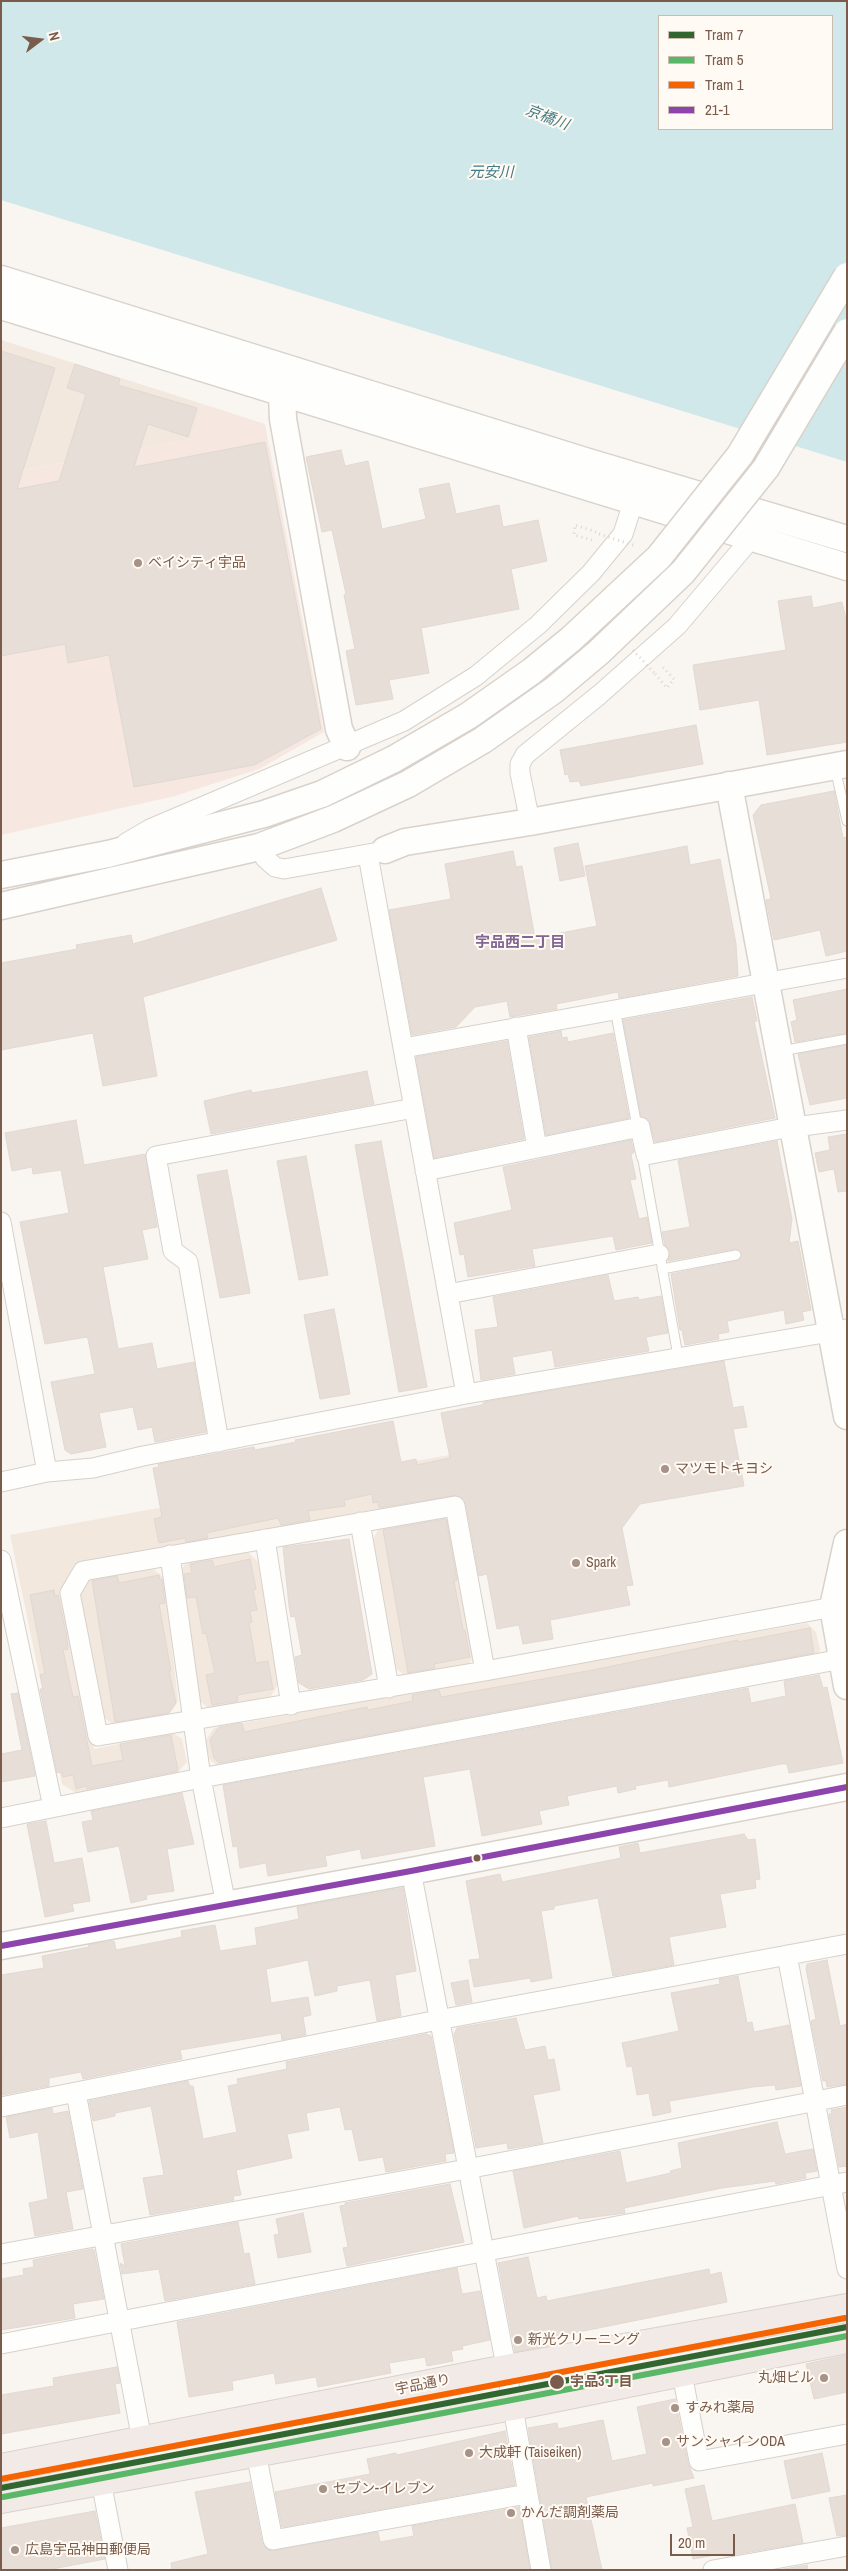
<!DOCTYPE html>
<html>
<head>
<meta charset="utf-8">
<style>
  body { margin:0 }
  #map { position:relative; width:848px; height:2571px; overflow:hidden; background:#f9f5f0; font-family:"Archivo Narrow",sans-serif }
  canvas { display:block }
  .frame { position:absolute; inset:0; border:2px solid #7a5c4d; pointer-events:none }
  .legend { position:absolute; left:658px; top:15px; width:175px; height:115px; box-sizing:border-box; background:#fffaf3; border:1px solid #cabbb1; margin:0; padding:6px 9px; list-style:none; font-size:15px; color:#7a5c4d }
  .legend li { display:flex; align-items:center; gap:10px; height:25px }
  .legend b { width:25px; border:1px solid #cabbb1 }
  .north { position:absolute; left:15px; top:15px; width:50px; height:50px; -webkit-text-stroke:4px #fffaf3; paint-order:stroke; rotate:75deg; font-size:14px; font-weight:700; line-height:20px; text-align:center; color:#7a5c4d }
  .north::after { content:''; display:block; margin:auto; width:18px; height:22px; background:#7a5c4d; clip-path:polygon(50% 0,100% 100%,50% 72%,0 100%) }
  .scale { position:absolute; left:670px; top:2534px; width:65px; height:22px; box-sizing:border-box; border:2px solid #7a5c4d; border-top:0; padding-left:6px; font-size:15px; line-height:18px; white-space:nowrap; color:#7a5c4d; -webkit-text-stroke:4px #fffaf3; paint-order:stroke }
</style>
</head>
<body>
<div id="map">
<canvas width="848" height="2571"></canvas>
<div class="frame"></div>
<ul class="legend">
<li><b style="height:6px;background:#316631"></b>Tram 7</li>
<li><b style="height:6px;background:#59b767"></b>Tram 5</li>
<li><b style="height:6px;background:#f56400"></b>Tram 1</li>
<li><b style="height:6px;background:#8e44ad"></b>21-1</li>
</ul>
<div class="north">N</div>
<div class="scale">20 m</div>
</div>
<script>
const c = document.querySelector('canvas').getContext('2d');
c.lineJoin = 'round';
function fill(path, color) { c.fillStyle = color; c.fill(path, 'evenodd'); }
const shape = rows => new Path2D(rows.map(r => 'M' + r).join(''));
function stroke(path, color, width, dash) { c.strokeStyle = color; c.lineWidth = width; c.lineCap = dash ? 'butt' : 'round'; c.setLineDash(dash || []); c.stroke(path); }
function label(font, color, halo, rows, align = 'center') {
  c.font = font + ' "Archivo Narrow","Noto Sans JP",sans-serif'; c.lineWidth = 4; c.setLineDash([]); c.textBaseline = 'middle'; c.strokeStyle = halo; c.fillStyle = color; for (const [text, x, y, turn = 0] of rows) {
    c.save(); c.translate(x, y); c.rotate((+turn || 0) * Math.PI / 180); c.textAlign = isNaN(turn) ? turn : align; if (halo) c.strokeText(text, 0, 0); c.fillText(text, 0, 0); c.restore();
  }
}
fill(shape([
  [1,340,203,404,192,439,1,474],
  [455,1454,462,1493,78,1565,62,1596,94,1749,173,1733,182,1739,187,1762,177,1773,76,1793,62,1784,10,1535],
  [439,1514,453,1526,475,1654,465,1669,410,1679,395,1668,372,1540,382,1524],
  [245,1549,258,1562,279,1683,269,1699,210,1710,196,1697,178,1574,189,1559],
  [150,1566,164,1578,178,1701,167,1717,117,1727,103,1717,79,1593,88,1579],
  [807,1623,816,1632,820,1650,814,1661,224,1772,209,1759,205,1741,214,1728]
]), '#f2e8de');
fill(shape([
  [203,404,265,424,324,732,259,769,175,796,1,835,1,474,192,439]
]), '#f6e8e1');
fill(shape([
  [1,1,847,1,847,462,1,200],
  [659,16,832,16,832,129,659,129]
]), '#d0e8ea');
const building = shape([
  [1,351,55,368,17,489,59,481,86,394,67,388,75,364,120,379,118,385,197,408,188,437,148,424,134,467,265,442,321,729,254,765,134,787,109,655,68,663,65,644,1,656,1,351],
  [341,450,345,466,368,461,382,529,426,519,419,489,449,483,456,514,499,505,503,527,538,520,547,561,511,569,519,609,421,628,429,673,389,680,393,699,356,705,346,651,355,649,344,595,346,594,332,530,322,532,306,457,341,450],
  [811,596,813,608,842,602,847,623,847,742,767,755,759,700,700,710,693,665,786,650,778,601,811,596],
  [696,725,703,764,581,786,579,781,570,782,568,774,565,775,560,750,696,725],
  [834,791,843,838,847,837,847,951,826,956,820,930,774,940,766,900,771,899,753,815,761,805,834,791],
  [578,843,585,876,560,881,554,848,578,843],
  [687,846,690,865,720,859,736,944,738,976,619,998,618,992,556,1004,557,1009,510,1017,507,1001,475,1007,456,1027,412,1035,389,910,451,899,445,864,513,851,516,867,522,866,535,938,597,926,585,866,687,846],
  [321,888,337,940,143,997,157,1076,103,1086,93,1033,1,1050,1,963,77,949,76,945,131,935,133,944,321,888],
  [847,989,847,1033,795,1042,791,1022,797,1020,793,1000,847,989],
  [752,997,757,1021,754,1021,775,1118,655,1142,649,1120,641,1116,623,1020,752,997],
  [561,1031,562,1038,567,1037,568,1042,613,1033,629,1118,546,1135,529,1037,561,1031],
  [507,1041,524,1139,434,1158,416,1057,507,1041],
  [847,1045,847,1098,810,1105,798,1054,847,1045],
  [367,1071,374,1104,211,1134,204,1101,251,1090,252,1093,281,1088,367,1071],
  [76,1120,84,1165,145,1154,157,1227,142,1230,148,1259,103,1267,118,1349,152,1343,157,1369,194,1362,206,1432,155,1442,152,1427,138,1430,133,1407,99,1413,106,1447,71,1454,65,1450,51,1382,95,1374,88,1339,87,1337,45,1344,20,1222,69,1213,61,1170,33,1174,32,1167,12,1171,5,1133,76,1120],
  [847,1134,847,1191,838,1192,834,1169,819,1172,815,1153,830,1150,828,1137,847,1134],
  [631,1140,634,1152,631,1155,636,1179,630,1180,639,1219,647,1217,652,1243,616,1250,613,1236,532,1249,535,1266,468,1277,464,1254,460,1255,454,1223,512,1210,503,1167,631,1140],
  [381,1141,427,1387,399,1392,355,1145,381,1141],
  [777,1141,792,1219,789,1243,798,1241,811,1310,802,1312,804,1320,786,1324,784,1310,727,1321,729,1332,718,1334,719,1339,685,1345,682,1330,680,1330,671,1274,737,1261,742,1254,740,1251,735,1249,668,1261,670,1251,665,1245,662,1232,690,1227,678,1160,777,1141],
  [306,1156,328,1275,299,1280,277,1161,306,1156],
  [227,1170,250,1293,220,1298,197,1175,227,1170],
  [608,1275,614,1301,638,1297,639,1300,661,1296,668,1333,646,1337,649,1351,555,1367,552,1350,512,1357,515,1374,481,1380,475,1330,498,1327,493,1297,608,1275],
  [334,1309,350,1394,320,1399,304,1315,334,1309],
  [724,1361,733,1408,743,1406,747,1427,733,1429,744,1486,640,1504,622,1528,633,1585,626,1586,630,1605,550,1620,553,1639,523,1644,519,1625,497,1629,487,1574,479,1576,466,1504,458,1495,379,1508,378,1502,373,1503,372,1494,344,1500,345,1506,308,1511,310,1520,281,1525,278,1518,206,1533,208,1538,186,1542,185,1538,159,1543,154,1519,162,1517,153,1468,159,1467,158,1464,254,1447,255,1450,296,1442,295,1440,393,1421,401,1462,416,1459,417,1465,450,1458,441,1413,482,1405,484,1402,724,1361],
  [446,1519,457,1580,454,1581,463,1630,465,1630,470,1657,434,1664,435,1668,408,1673,383,1530,446,1519],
  [349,1539,372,1674,363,1680,309,1689,299,1683,295,1657,302,1655,295,1616,291,1617,289,1606,283,1547,349,1539],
  [250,1559,256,1589,253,1590,257,1610,250,1611,252,1622,249,1623,256,1663,268,1661,273,1689,237,1695,238,1701,212,1705,206,1675,215,1673,206,1633,203,1634,196,1597,187,1598,184,1574,192,1573,190,1564,212,1560,214,1567,250,1559],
  [159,1575,160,1580,162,1579,165,1603,159,1604,171,1671,169,1671,176,1703,169,1713,115,1722,92,1581,117,1576,119,1583,159,1575],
  [54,1590,55,1596,58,1595,66,1633,68,1649,63,1650,73,1697,78,1696,92,1766,123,1760,120,1744,171,1735,178,1771,87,1789,86,1786,76,1789,73,1775,63,1777,61,1772,57,1773,40,1689,43,1689,40,1675,45,1674,30,1595,54,1590],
  [810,1628,814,1653,219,1763,214,1758,210,1740,219,1727,242,1723,244,1732,367,1707,368,1710,413,1701,412,1695,439,1690,441,1697,593,1670,738,1640,738,1642,810,1628],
  [819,1675,823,1688,827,1687,843,1763,789,1773,787,1764,781,1764,669,1787,668,1780,635,1786,636,1789,618,1793,617,1786,586,1792,567,1796,569,1805,539,1811,542,1824,482,1836,470,1769,423,1777,435,1846,362,1859,360,1849,325,1856,327,1866,268,1876,266,1863,240,1868,237,1846,233,1847,223,1785,748,1688,751,1703,786,1696,784,1681,819,1675],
  [18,1693,35,1776,1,1782,1,1754,22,1750,11,1694,18,1693],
  [182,1793,194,1844,167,1849,174,1891,146,1895,147,1899,131,1903,119,1846,88,1852,82,1822,93,1820,91,1811,182,1793],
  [46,1821,54,1863,82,1858,90,1901,72,1904,74,1911,45,1917,27,1824,46,1821],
  [744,1834,748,1840,755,1839,760,1879,755,1880,756,1888,720,1894,726,1927,669,1937,674,1965,613,1976,598,1898,554,1906,554,1909,541,1911,552,1978,531,1982,530,1978,474,1987,469,1960,480,1959,466,1881,500,1874,502,1882,621,1858,619,1847,638,1843,640,1853,744,1834],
  [403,1888,416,1971,395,1975,401,2016,377,2021,370,1980,337,1986,337,1991,315,1996,308,1960,266,1969,271,2003,308,1997,311,2015,303,2017,306,2035,282,2040,281,2033,180,2050,182,2059,83,2079,81,2072,49,2078,49,2086,2,2095,1,1975,44,1968,42,1956,89,1947,88,1945,114,1941,116,1950,182,1937,181,1931,215,1925,220,1951,257,1945,255,1928,299,1919,297,1907,403,1888],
  [827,1960,840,2026,847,2024,847,2084,827,2087,826,2081,823,2081,811,2021,816,2019,806,1969,807,1964,827,1960],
  [738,1976,747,2023,752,2022,754,2032,789,2025,801,2086,776,2090,775,2085,753,2087,669,2101,671,2112,653,2116,649,2093,637,2095,632,2066,627,2067,622,2043,679,2031,671,1993,720,1984,719,1979,738,1976],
  [468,1980,472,2002,456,2005,451,1983,468,1980],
  [516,2018,525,2050,545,2046,548,2060,554,2059,560,2090,533,2095,543,2143,508,2149,507,2143,476,2148,454,2034,457,2028,516,2018],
  [426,2034,431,2036,454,2153,445,2154,446,2161,386,2172,383,2157,359,2161,352,2129,345,2130,340,2107,306,2113,309,2130,287,2134,292,2158,236,2170,241,2195,233,2196,234,2200,150,2215,143,2178,164,2175,151,2106,115,2113,115,2116,93,2121,89,2101,188,2081,190,2086,193,2086,203,2139,237,2132,228,2086,238,2084,237,2079,287,2069,286,2062,426,2034],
  [847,2107,847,2166,839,2167,829,2114,832,2114,831,2110,847,2107],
  [52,2108,53,2114,68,2111,83,2189,66,2192,73,2229,35,2236,29,2203,48,2199,38,2132,10,2138,6,2117,52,2108],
  [777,2122,785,2154,813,2149,817,2171,805,2173,806,2178,776,2184,775,2181,722,2188,624,2208,625,2213,579,2219,578,2216,524,2228,513,2171,620,2151,626,2183,671,2173,670,2171,682,2168,678,2143,777,2122],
  [450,2184,464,2242,347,2266,343,2248,348,2247,340,2206,345,2205,345,2203,450,2184],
  [303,2213,311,2252,278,2258,274,2235,279,2234,276,2219,303,2213],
  [238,2222,244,2254,249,2253,255,2284,165,2301,159,2269,122,2274,120,2263,125,2266,121,2244,238,2222],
  [92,2249,94,2250,104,2299,73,2304,75,2318,1,2330,1,2279,24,2275,23,2269,34,2267,33,2260,92,2249],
  [528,2257,537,2298,546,2296,547,2301,709,2269,710,2275,721,2272,727,2302,554,2337,556,2344,515,2352,498,2263,528,2257],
  [457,2268,462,2294,480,2291,490,2340,462,2346,463,2349,451,2351,453,2361,427,2366,425,2357,389,2363,391,2373,318,2387,316,2377,276,2384,274,2373,232,2381,233,2390,189,2397,177,2322,457,2268],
  [847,2355,847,2392,814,2399,806,2364,847,2355],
  [117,2367,120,2383,115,2384,120,2413,1,2434,1,2395,54,2386,53,2378,117,2367],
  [675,2399,688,2463,694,2478,653,2486,653,2483,586,2497,602,2570,552,2570,528,2428,557,2423,558,2429,603,2420,612,2461,647,2454,637,2407,675,2399],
  [505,2431,515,2485,282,2527,275,2492,370,2474,367,2459,396,2453,397,2455,505,2431],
  [822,2453,830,2491,792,2499,784,2461,822,2453],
  [250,2482,262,2542,270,2551,378,2532,380,2542,414,2536,412,2526,519,2507,530,2570,172,2570,171,2563,208,2554,195,2492,250,2482],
  [704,2485,712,2521,795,2504,803,2543,726,2556,726,2553,693,2559,687,2528,693,2527,685,2489,704,2485],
  [847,2495,847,2535,837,2536,829,2498,847,2495],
  [95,2511,105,2559,47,2570,1,2570,1,2528,95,2511],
  [807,2565,808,2570,778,2570,807,2565]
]);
fill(building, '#e6ded7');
stroke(building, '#e2d8d2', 1);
const lane = shape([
  [835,768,847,821],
  [615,1009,636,1121,640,1127],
  [781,1051,847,1039],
  [646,1155,643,1160,678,1356],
  [662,1269,736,1255]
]);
const street = shape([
  [530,822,520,773,520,764,525,755,599,695,677,626,759,529],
  [126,843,150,829,404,721,476,676,538,625,591,573,623,534,637,490],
  [259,847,265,858,275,867,284,869,379,852],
  [368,855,466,1394],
  [516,1027,537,1148],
  [404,1048,847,968],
  [425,1171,640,1127,646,1155,780,1129,847,1120],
  [1,1222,47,1472],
  [448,1294,659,1254],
  [219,1442,188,1262,173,1251,156,1156,414,1108],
  [1,1482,47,1472,93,1468,143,1456,466,1394,847,1329],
  [360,1522,389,1688],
  [265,1539,291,1705],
  [170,1555,201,1778,226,1905],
  [1,1560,53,1807],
  [485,1671,455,1506,83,1571,70,1593,98,1736,485,1671,833,1607],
  [1,1818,201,1778,847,1658],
  [411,1871,505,2361,541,2570],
  [787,1955,847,2269],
  [76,2093,142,2440],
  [1,2107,438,2020,847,1944],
  [1,2254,467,2169,847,2095],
  [1,2344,847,2182],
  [682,2374,699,2461,847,2434],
  [256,2453,273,2540,527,2494],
  [101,2481,118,2570],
  [713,2570,847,2546]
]);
const secondary = shape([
  [1,279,585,461,847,539],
  [1,306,847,567],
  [287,377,282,393,283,419,339,729,347,747],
  [729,785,847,1416],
  [385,850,405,842,530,822,847,764],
  [1,875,108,854,264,814,322,794,394,759],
  [1,906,259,847,333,819,408,784],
  [847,1543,833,1607,847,1686],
  [1,1946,411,1871,847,1787]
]);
const highway = shape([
  [1,2468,506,2369,847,2308],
  [1,2499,529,2403,847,2339]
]);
stroke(lane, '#d7d1cb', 11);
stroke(street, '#d7d1cb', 21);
stroke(secondary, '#d9d2cb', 29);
stroke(highway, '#dad1cc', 30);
stroke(shape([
  [592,540,574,535,575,525,599,533],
  [655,674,667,688,674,679,661,665]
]), '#dcd5d0', 3, [1, 4]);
stroke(lane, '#fefefd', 9);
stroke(street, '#fefefd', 19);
stroke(secondary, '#fefefd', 26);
stroke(highway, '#f2eae7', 28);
const secondaryBridge = shape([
  [394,759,468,716,532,671,571,639,659,557,740,455,847,276],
  [408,784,483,740,554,690,598,653,683,572,766,468,847,332]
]);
stroke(secondaryBridge, '#d9d2cb', 29, []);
stroke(shape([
  [599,534,636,546],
  [633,650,655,674]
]), '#dcd5d0', 3, [1, 4]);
stroke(secondaryBridge, '#fefefd', 26);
stroke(shape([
  [1,1946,411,1871,847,1787]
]), '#8e44ad', 6);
stroke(shape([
  [1,2488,847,2327]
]), '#316631', 6);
stroke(shape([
  [3,2497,847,2336]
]), '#59b767', 6);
stroke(shape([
  [1,2479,845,2318]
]), '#f56400', 6);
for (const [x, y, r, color] of [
  [138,563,5,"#a69286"],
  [665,1469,5,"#a69286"],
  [576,1563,5,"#a69286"],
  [477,1858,4.5,"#7a5c4d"],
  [518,2340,5,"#a69286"],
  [824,2378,5,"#a69286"],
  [557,2382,8,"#7a5c4d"],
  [675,2408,5,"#a69286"],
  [666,2442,5,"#a69286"],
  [469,2453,5,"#a69286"],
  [323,2489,5,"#a69286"],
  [511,2513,5,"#a69286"],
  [15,2550,5,"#a69286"]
]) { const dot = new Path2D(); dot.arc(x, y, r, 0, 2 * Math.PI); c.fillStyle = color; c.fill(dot); stroke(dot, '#fffaf3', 2); }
label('14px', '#7a5c4d', '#fffaf3', [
  ["ベイシティ宇品",148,563],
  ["マツモトキヨシ",675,1469],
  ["Spark",586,1563],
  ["新光クリーニング",528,2340],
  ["丸畑ビル",814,2378,"right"],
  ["すみれ薬局",685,2408],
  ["サンシャインODA",676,2442],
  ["大成軒 (Taiseiken)",479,2453],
  ["セブン-イレブン",333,2489],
  ["かんだ調剤薬局",521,2513],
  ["広島宇品神田郵便局",25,2550]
], 'left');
label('bold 14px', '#7a5c4d', '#fffaf3', [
  ["宇品3丁目",570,2382]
], 'left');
label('14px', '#7a5c4d', '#fffaf3', [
  ["宇品通り",423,2385,-11]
]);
label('italic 15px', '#437c86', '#fffaf3', [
  ["京橋川",547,118,21],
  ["元安川",491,173]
]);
label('bold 15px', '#846695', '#fffaf3', [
  ["宇品西二丁目",520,943]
]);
</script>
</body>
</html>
